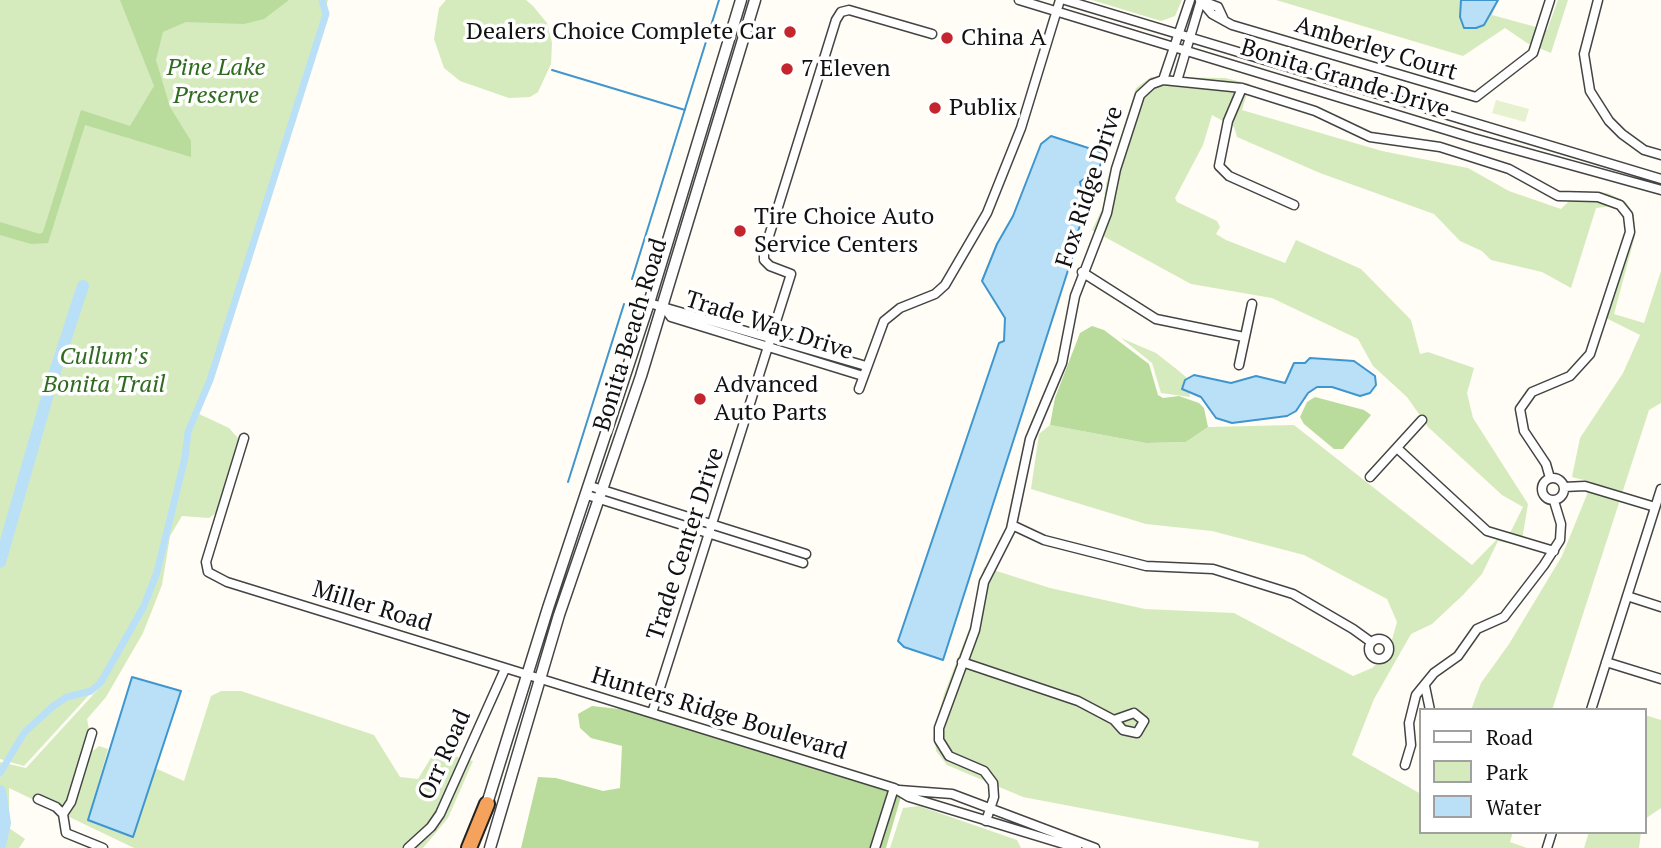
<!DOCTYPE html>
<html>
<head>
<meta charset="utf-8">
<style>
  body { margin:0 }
  #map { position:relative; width:1661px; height:848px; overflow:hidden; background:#fffdf5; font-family:"PT Serif",serif }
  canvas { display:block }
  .legend { position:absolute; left:1419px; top:708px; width:228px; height:126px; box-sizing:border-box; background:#fff; border:2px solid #a0a0a0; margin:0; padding:9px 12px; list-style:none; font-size:21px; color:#111 }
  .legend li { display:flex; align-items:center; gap:14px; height:35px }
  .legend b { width:35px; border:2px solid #a0a0a0 }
</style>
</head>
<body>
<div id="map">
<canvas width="1661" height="848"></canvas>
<ul class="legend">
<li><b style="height:9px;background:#fff"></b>Road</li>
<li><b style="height:19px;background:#d5ebbd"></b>Park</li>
<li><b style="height:19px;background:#b9e0f7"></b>Water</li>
</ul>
</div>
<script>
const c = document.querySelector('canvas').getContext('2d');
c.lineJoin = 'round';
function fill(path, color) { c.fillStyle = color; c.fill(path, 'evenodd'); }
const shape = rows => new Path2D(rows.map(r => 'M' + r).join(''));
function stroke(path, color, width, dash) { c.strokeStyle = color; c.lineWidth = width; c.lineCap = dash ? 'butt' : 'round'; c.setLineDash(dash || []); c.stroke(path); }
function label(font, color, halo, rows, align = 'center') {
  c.font = font + ' "PT Serif",serif'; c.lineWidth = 7; c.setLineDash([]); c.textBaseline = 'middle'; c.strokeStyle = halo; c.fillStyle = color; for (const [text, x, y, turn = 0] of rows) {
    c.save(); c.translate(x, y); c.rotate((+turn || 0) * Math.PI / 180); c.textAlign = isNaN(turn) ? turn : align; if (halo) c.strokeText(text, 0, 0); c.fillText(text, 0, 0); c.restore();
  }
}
fill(shape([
  [0,0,328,0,209,383,188,432,185,458,157,571,144,606,101,682,24,766,0,759],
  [446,0,526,0,533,6,547,23,552,43,551,64,538,92,530,97,509,98,460,81,444,68,434,39,439,8],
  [1092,0,1182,0,1175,16,1161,21],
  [1276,0,1498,0,1492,15,1547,30,1558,0,1568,0,1551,53,1527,43,1505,28,1463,56],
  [1151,77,1225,78,1250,84,1242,110,1382,151,1468,168,1509,191,1561,209,1579,191,1607,193,1626,202,1634,215,1635,236,1614,314,1644,323,1661,271,1661,403,1649,410,1552,710,1471,710,1481,683,1509,644,1562,556,1592,482,1572,477,1580,438,1623,373,1640,335,1600,315,1627,233,1621,212,1612,206,1596,208,1571,288,1542,272,1491,260,1482,251,1460,241,1434,214,1320,173,1237,137,1234,127,1212,115,1203,145,1175,198,1177,202,1217,221,1220,227,1216,234,1226,240,1285,263,1296,240,1361,269,1411,320,1420,354,1428,352,1474,368,1467,393,1473,418,1528,504,1521,546,1498,541,1482,574,1463,595,1432,624,1411,634,1374,699,1352,755,1421,794,1421,832,1513,832,1510,842,1527,848,1258,848,1259,842,1023,797,947,765,936,751,934,731,944,694,973,619,984,567,1050,588,1145,609,1234,613,1353,676,1372,668,1385,656,1391,643,1397,622,1387,599,1304,555,1212,531,1146,524,1031,489,1039,434,1050,425,1146,443,1186,442,1208,427,1294,425,1472,565,1504,532,1510,533,1523,507,1502,495,1428,427,1407,397,1373,366,1358,339,1272,298,1191,284,1092,230,1104,205,1105,187,1136,88],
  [1121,338,1156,353,1179,371,1187,378,1190,397,1161,393,1152,363],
  [199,414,229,428,238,438,240,459,226,506,209,518,182,516,170,536,162,585,143,633,106,697,87,719,93,751,99,746,108,749,88,819,133,836,155,768,184,781,211,696,221,691,241,691,374,735,400,777,418,779,435,751,473,761,448,818,423,848,134,848,9,788,9,828,25,839,19,848,0,848,0,762,26,768,103,684,147,607,160,572,188,459,191,433],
  [1645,715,1661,720,1661,808,1645,819],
  [919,806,1017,840,1021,848,890,848,903,808],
  [1589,832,1641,832,1639,848,1584,848]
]), '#d5ebbd');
fill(shape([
  [120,0,289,0,264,19,244,24,186,22,163,32,156,60,170,107,191,141,191,157,85,125,48,243,31,244,0,235,0,222,40,234,43,232,81,110,130,126,154,86],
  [1092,326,1104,330,1149,364,1158,395,1163,398,1179,396,1199,403,1204,408,1208,427,1186,442,1146,443,1050,425,1055,398,1080,333],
  [1315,397,1364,410,1371,415,1343,449,1334,449,1304,424,1300,417,1307,402],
  [592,706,638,711,806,766,902,793,886,848,521,848,538,777,556,778,603,791,620,788,622,746,591,738,580,728,578,714]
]), '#b9dc9c');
fill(shape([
  [1496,100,1529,109,1525,122,1492,113]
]), '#e6f2cf');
const water = shape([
  [1461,0,1498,0,1484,25,1476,28,1464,28,1460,17,1461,0],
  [1051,136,1104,153,1095,182,1084,179,1080,182,1087,207,1077,234,1079,236,943,660,904,647,898,641,999,343,1004,341,1005,318,982,281,997,244,1013,216,1041,144,1051,136],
  [1310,358,1354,361,1375,376,1376,385,1370,393,1360,396,1332,387,1317,387,1308,393,1296,411,1287,416,1232,423,1216,418,1201,397,1182,389,1185,380,1194,375,1231,383,1256,376,1285,383,1294,363,1305,363,1310,358],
  [132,677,181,691,133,837,88,820,132,677]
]);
fill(water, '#b9e0f7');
stroke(water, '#3f96cf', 2);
stroke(shape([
  [552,70,685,110],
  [632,279,719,0],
  [568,482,624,304]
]), '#3f96cf', 2);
stroke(shape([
  [0,773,24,733,52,707,67,697,91,691,101,682,144,606,157,572,185,458,188,432,210,380,326,14,322,0]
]), '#b9e0f7', 7);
stroke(shape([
  [0,562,50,387,83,286],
  [0,791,5,823,0,845]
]), '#b9e0f7', 12);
const minor = shape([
  [1019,0,1473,138,1661,190],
  [1065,0,1661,179],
  [1200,0,1218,7,1224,20],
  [1598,0,1584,54,1590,91,1609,121,1622,134,1644,150,1661,155],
  [1201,1,1212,14,1232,25,1476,97,1533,53,1550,0],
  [1163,80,1190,0],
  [1177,81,1201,0],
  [1242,88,1228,121,1219,166,1229,176,1294,205],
  [1082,272,1156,319,1244,337],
  [649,303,866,366],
  [666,310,671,317,863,376],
  [1239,365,1252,304],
  [859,389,884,321,900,308,935,294,945,285,987,213,1021,128,1060,0],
  [244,438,206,562,208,572,227,582,894,788,909,797,1077,848],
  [1397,448,1487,531,1554,551],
  [1370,477,1422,420],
  '1542 489a11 11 0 1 1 22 0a11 11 0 1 1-22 0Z',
  [590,486,806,554],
  [1564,487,1585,486,1655,507],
  [587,495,803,563],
  [1012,525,1044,540,1146,566,1213,569,1293,594,1353,629,1371,642],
  [1627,596,1661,607],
  '1369 649a10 10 0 1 1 20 0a10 10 0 1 1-20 0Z',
  [962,662,1078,701,1114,720],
  [1606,662,1661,679],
  [1425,686,1430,710],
  [1591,710,1661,489],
  [652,713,791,274,770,266,764,260,764,252,836,20,841,12,849,10,932,34],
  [1134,713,1144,721,1137,733,1123,730,1114,720,1134,713],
  [1405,765,1411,745,1409,723,1416,695,1434,673,1458,656,1477,629,1504,617,1544,565,1560,540,1561,524,1554,501],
  [899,790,952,794,1095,848],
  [38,799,56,807,63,814,66,833,103,848],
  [63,814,71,802,92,733],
  [986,821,994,797,993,783,984,771,949,756,939,740,939,728,975,630,984,582,1011,529,1030,439,1062,363,1075,296,1107,213,1116,169,1140,95,1152,84,1163,80,1242,88,1315,111,1370,137,1440,147,1509,169,1558,196,1598,197,1620,205,1628,215,1630,232,1590,354,1570,376,1532,392,1520,409,1524,431,1546,464,1550,478],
  [408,848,431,827,440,814,505,669],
  [875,848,894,788],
  [1547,848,1552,832]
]);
const tertiary = shape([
  [486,807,548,608,649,303,741,0],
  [490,848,559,615,641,376,755,0]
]);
const motorway = shape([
  [469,848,487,804]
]);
stroke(minor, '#444', 11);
stroke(tertiary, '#444', 13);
stroke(motorway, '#222', 18);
stroke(minor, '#fff', 8);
stroke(tertiary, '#fff', 10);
stroke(motorway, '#f5a25d', 14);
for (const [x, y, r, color] of [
  [790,32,7,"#c4262e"],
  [947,38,7,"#c4262e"],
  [787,69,7,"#c4262e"],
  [935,108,7,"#c4262e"],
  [740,231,7,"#c4262e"],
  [700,399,7,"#c4262e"]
]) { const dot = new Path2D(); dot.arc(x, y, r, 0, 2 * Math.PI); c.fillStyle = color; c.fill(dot); stroke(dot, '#fff', 2.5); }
label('24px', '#111', '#fff', [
  ["Dealers Choice Complete Car",776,32,"right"],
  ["China A",961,38],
  ["7 Eleven",801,69],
  ["Publix",949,108],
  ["Tire Choice Auto",754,217],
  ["Service Centers",754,245],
  ["Advanced",714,385],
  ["Auto Parts",714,413]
], 'left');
label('24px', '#111', '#fff', [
  ["Amberley Court",1376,49,17],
  ["Bonita Grande Drive",1345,79,17],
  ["Fox Ridge Drive",1090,187,-72],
  ["Trade Way Drive",769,326,18],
  ["Bonita Beach Road",631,335,-73],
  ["Trade Center Drive",686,544,-72],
  ["Miller Road",372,607,17],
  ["Hunters Ridge Boulevard",719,714,17],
  ["Orr Road",445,755,-66]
]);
label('italic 24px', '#2f6b1f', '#fff', [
  ["Pine Lake",216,68],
  ["Preserve",216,96],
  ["Cullum's",104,357],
  ["Bonita Trail",104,385]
]);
</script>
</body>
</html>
